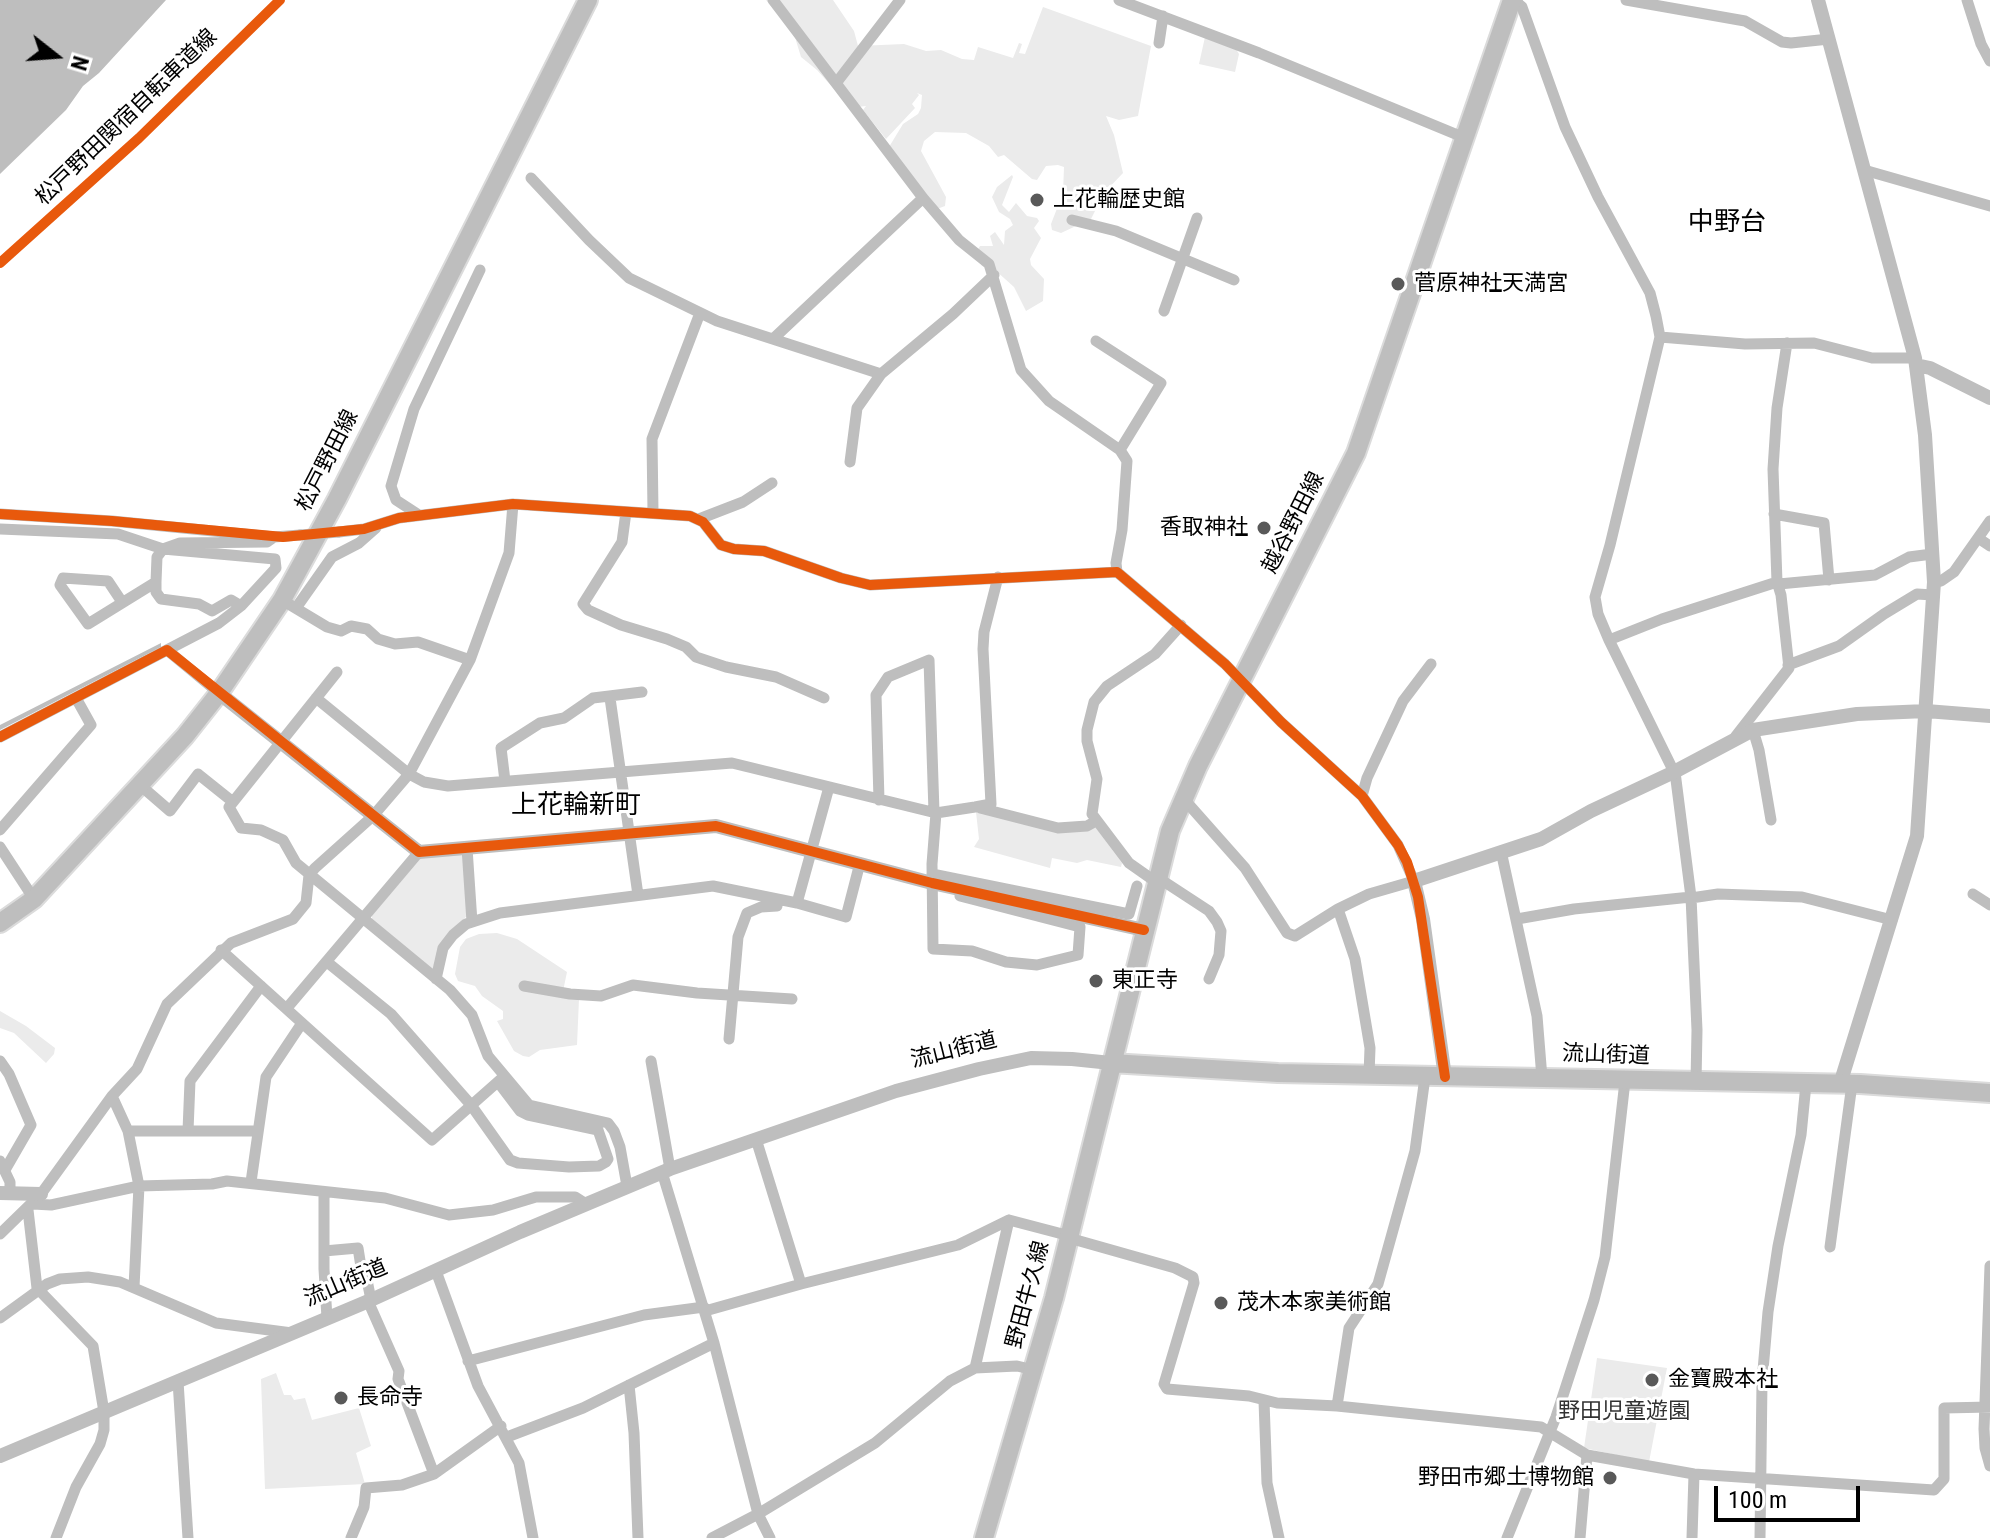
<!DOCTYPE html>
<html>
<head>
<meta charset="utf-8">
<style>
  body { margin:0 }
  #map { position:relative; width:1990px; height:1538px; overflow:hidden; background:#fff; font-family:"Roboto Condensed",sans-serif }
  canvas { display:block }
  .north { position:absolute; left:16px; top:16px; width:80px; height:80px; -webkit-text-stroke:6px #fff; paint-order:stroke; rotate:107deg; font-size:22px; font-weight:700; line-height:32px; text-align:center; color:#000 }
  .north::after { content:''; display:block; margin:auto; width:28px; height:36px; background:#000; clip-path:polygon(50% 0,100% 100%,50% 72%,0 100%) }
  .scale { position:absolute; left:1714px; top:1486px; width:146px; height:36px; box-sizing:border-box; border:4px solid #000; border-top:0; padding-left:10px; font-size:24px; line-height:28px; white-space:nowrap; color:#000; -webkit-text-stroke:6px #fff; paint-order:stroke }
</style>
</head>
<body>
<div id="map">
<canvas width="1990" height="1538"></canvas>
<div class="north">N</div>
<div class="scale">100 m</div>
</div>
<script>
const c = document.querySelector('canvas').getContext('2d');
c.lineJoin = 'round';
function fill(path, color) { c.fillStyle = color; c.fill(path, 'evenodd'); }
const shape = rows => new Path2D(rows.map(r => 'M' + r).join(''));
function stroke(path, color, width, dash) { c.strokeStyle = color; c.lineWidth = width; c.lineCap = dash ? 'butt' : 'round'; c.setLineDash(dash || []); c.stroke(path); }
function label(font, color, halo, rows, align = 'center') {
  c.font = font + ' "Roboto Condensed","Noto Sans JP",sans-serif'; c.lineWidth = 6; c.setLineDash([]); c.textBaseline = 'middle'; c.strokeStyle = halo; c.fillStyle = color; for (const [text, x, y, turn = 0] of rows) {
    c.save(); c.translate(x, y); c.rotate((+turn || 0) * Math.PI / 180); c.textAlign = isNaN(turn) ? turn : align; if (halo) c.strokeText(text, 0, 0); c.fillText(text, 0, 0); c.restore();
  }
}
fill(shape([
  [766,0,833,0,854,31,858,46,904,44,926,51,941,50,962,59,974,60,978,47,1013,58,1019,43,1022,44,1019,53,1025,54,1043,7,1151,46,1138,116,1119,120,1106,116,1114,135,1123,173,1104,193,1091,219,1061,233,1052,230,1051,224,1063,193,1064,167,1058,165,1046,166,1037,180,1032,179,1004,155,998,157,989,146,966,133,935,132,924,141,921,151,946,197,945,206,937,209,889,147,903,124,918,114,921,108,922,95,917,93,919,95,912,104,915,108,886,139,863,110,866,106,857,107,842,98,817,70,801,57,794,34],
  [1205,37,1236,49,1239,54,1235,72,1199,64],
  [1012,175,1013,177,1002,205,1009,212,1016,203,1027,216,1037,218,1039,221,1034,228,1041,238,1030,259,1031,265,1044,279,1043,301,1026,311,1014,287,995,270,982,266,975,254,980,246,993,246,990,236,995,232,1004,245,1005,231,1013,225,1010,219,999,212,992,197,997,187],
  [976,812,1011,819,1096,828,1122,863,1121,867,1087,860,1077,863,1052,858,1050,868,974,847,979,839],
  [460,854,464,857,467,916,452,930,434,968,431,969,372,921,372,915,421,858],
  [497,933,517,939,567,972,562,996,579,999,577,1045,540,1050,529,1057,523,1056,514,1051,497,1021,503,1019,503,1011,482,996,475,986,458,981,455,974,460,947,466,939,479,934],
  [0,1011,26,1026,55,1048,54,1054,46,1063,14,1033,0,1028],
  [1597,1358,1667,1368,1649,1462,1584,1448],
  [276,1373,284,1395,291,1395,294,1400,305,1398,312,1420,359,1408,371,1446,356,1453,365,1484,265,1489,261,1379]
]), '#ebebeb');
fill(shape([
  [0,0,166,0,99,73,83,86,66,110,0,174],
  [161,643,161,647,0,730,0,725]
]), '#bebebe');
const primary = shape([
  [0,923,34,899,185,736,219,693,282,600,337,499,588,0],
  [1111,1063,1278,1073,1860,1084,1990,1093],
  [984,1538,1054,1298,1170,831,1198,766,1356,453,1512,0]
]);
stroke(primary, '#dbdbdb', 22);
stroke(shape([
  [773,0,923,198,959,240,989,264,1021,370,1049,401,1120,450,1127,461,1122,530,1116,563,1117,572],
  [1119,0,1259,53,1465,138],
  [1514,0,1522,7,1565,127,1598,197,1650,293,1656,316,1660,337,1610,545,1595,597,1598,614,1609,640,1674,772],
  [1626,0,1745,21,1782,42,1791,43,1829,39],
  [1967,0,1981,44,1990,61],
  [1159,43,1163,16],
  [837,82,900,0],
  [1864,170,1990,206],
  [531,178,589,240,629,278,717,321,881,374],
  [1072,220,1116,231,1234,280],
  [1164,311,1197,218],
  [1660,337,1745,344,1814,343,1872,358,1915,358],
  [774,338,923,198],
  [1096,341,1161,383,1120,450],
  [850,462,857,408,881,374,953,314,994,275],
  [626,512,622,542,583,604,588,610,621,625,667,639,686,647,696,657,726,667,776,677,824,698],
  [653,512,652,439,700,313],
  [0,514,112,521,274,537,300,535],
  [1774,514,1824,523,1829,580],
  [419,515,396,500,391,486,414,409,480,270],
  [699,519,743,502,772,483],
  [0,529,118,534,163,549,275,559,276,568,241,606],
  [339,532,364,529,399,518,513,504,690,516,703,522,721,545,734,549,764,551,841,578,870,585,1117,572,1225,664,1281,722,1362,796,1398,845,1414,881,1369,894,1338,909,1295,936,1287,933,1245,868,1183,798],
  [1978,538,1990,546],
  [156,582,156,592,161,599,199,604,212,611,231,600,241,606,219,623,167,650],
  [1934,582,1941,581,1954,572,1990,521],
  [1779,584,1875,575,1909,557,1932,554],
  [282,600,327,627,341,631,351,626,367,629,378,639,395,644,418,642,470,660],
  [122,602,108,581,63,578,60,585,88,624,156,582,157,557,163,549,180,543,267,542,274,537],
  [296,608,332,557,359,543,376,528],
  [1609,640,1662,619,1777,582],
  [1788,665,1839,646,1884,614,1917,594,1933,595],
  [337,672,229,807,241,828,261,830,283,840,296,863,450,990,472,1015,488,1056,529,1105,608,1123,614,1131,620,1147,627,1186],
  [316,698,409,774,424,782,448,786,732,763,936,813,975,807,991,804,983,649,984,632,998,577],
  [610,698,638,895],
  [1753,730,1759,750,1771,820],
  [1736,736,1789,668,1781,595,1777,582,1773,469,1777,408,1787,343],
  [0,737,167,650,219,693],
  [1675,772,1691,897,1697,1030,1696,1082],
  [505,781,501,748,540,723,564,718,593,698,642,692],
  [140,785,170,811,198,774,233,802],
  [1362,796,1367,778,1403,701,1431,664],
  [879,800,876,695,888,677,929,660,934,812],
  [980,808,1058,828,1087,826,1096,821],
  [936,813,932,864,933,949,972,951,1006,962,1037,965,1078,955,1080,927,960,896],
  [0,830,91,725,76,698],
  [0,847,34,899],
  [467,848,472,922],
  [1501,851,1537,1016,1542,1078],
  [932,874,1129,914,1137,886],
  [1157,877,1209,911,1217,922,1221,931,1219,955,1209,979],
  [1156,882,1129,863,1092,814,1097,779,1087,741,1087,730,1094,702,1107,686,1155,654,1181,625],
  [1973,894,1990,905],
  [1691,898,1718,894,1802,897,1892,920],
  [797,903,829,787],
  [1338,909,1355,959,1370,1048,1369,1075],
  [1517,919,1574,909,1691,897],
  [221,950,432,1140,501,1079],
  [327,962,391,1014,471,1105,510,1160,518,1163,569,1167,599,1166,606,1162,608,1159,598,1130,528,1115,520,1111,498,1082],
  [436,979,443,948,453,935,466,924,500,913,713,886,797,903,846,917,860,863],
  [524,986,570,994,601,996,633,985,697,993,792,999],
  [287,1008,419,852],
  [729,1039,738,937,747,913,761,907,777,906],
  [0,1061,9,1074,31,1125,5,1170],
  [651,1061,670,1169],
  [112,1096,128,1131,139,1186,134,1287],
  [128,1131,258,1131],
  [188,1131,190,1081,261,986],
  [756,1139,801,1284],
  [0,1161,10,1182,10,1194],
  [662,1172,714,1343,758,1514,770,1538],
  [251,1182,266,1077,302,1023],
  [324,1192,324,1269,327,1318],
  [33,1204,51,1205,139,1186,212,1184,227,1181,385,1198,449,1215,493,1210,536,1197,575,1197,586,1204],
  [28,1210,37,1288,93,1346,104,1412,104,1430,100,1444,76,1487,56,1538],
  [0,1234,41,1194,112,1096,137,1069,167,1004,231,943,293,919,306,903,309,875,315,868,373,816,409,774,470,660,509,553,513,504],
  [1069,1238,1175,1268,1193,1277,1194,1283,1164,1384,1167,1389,1249,1396,1277,1403,1337,1406,1541,1427,1587,1455,1694,1474,1934,1490,1944,1479,1944,1408,1990,1407],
  [1830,1247,1852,1084],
  [324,1251,358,1248,362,1273,367,1280,371,1300],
  [1990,1266,1984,1429,1985,1448,1990,1466],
  [436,1271,478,1386,519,1463,533,1538],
  [368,1301,399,1371,398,1379,434,1474],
  [705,1311,801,1284,958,1245,1009,1220,1070,1236],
  [0,1318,47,1284,60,1279,88,1277,120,1282,216,1323,292,1333],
  [468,1361,644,1315,704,1307],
  [975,1368,1009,1220],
  [178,1381,188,1538],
  [629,1385,634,1433,638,1538],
  [1264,1401,1267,1483,1279,1538],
  [1337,1406,1349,1328,1378,1284,1415,1151,1425,1077],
  [507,1437,583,1408,714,1343],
  [351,1538,364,1507,366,1488,402,1485,434,1474,501,1426],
  [712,1538,758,1514,875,1443,950,1381,975,1368,1017,1366,1034,1370],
  [1507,1538,1556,1417,1594,1300,1605,1257,1625,1081],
  [1580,1538,1587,1455],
  [1692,1538,1694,1474],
  [1760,1538,1762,1382,1768,1312,1778,1246,1801,1135,1806,1084]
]), '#bebebe', 11);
stroke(shape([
  [1818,0,1915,358,1925,435,1934,582,1917,836,1840,1084],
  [1916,365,1930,368,1990,398],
  [219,693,419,852,716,826,932,883,1144,930],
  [1445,1077,1423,919,1414,881,1541,839,1591,811,1674,772,1753,730,1857,714,1926,711,1990,716],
  [0,1193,41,1194],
  [0,1456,371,1300,520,1232,670,1169,896,1091,979,1069,1031,1058,1072,1059,1111,1063]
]), '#bebebe', 14);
stroke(primary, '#bebebe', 18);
stroke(shape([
  [300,535,339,532]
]), '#bebebe', 11);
stroke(shape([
  [0,263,139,138,280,0],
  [0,514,112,521,283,537,364,529,399,518,513,504,690,516,703,522,721,545,734,549,764,551,841,578,870,585,1117,572,1225,664,1281,722,1362,796,1398,845,1407,862,1418,897,1445,1077],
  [0,737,167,650,419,852,716,826,932,883,1144,930]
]), '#e8590c', 10);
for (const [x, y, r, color] of [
  [1037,200,8,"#595959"],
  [1398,284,8,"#595959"],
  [1264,528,8,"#595959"],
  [1096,981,8,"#595959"],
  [1221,1303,8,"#595959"],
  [1652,1380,8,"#595959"],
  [341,1398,8,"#595959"],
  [1610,1478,8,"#595959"]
]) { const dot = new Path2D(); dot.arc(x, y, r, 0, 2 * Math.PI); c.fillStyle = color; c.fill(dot); stroke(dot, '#fff', 3); }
label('22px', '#000', '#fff', [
  ["松戸野田関宿自転車道線",127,118,-44],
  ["松戸野田線",328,461,-63],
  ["越谷野田線",1294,523,-63],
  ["流山街道",954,1051,-14],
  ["流山街道",1606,1056,2],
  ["流山街道",346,1284,-23],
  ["野田牛久線",1029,1295,-75]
]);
label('22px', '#000', '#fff', [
  ["上花輪歴史館",1053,200],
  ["菅原神社天満宮",1414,284],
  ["香取神社",1248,528,"right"],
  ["東正寺",1112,981],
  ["茂木本家美術館",1237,1303],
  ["金寶殿本社",1668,1380],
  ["長命寺",357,1398],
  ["野田市郷土博物館",1594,1478,"right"]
], 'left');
label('22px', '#323232', '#fff', [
  ["野田児童遊園",1624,1412]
]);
label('26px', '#000', '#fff', [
  ["中野台",1727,223],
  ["上花輪新町",576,806]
]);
</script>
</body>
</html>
